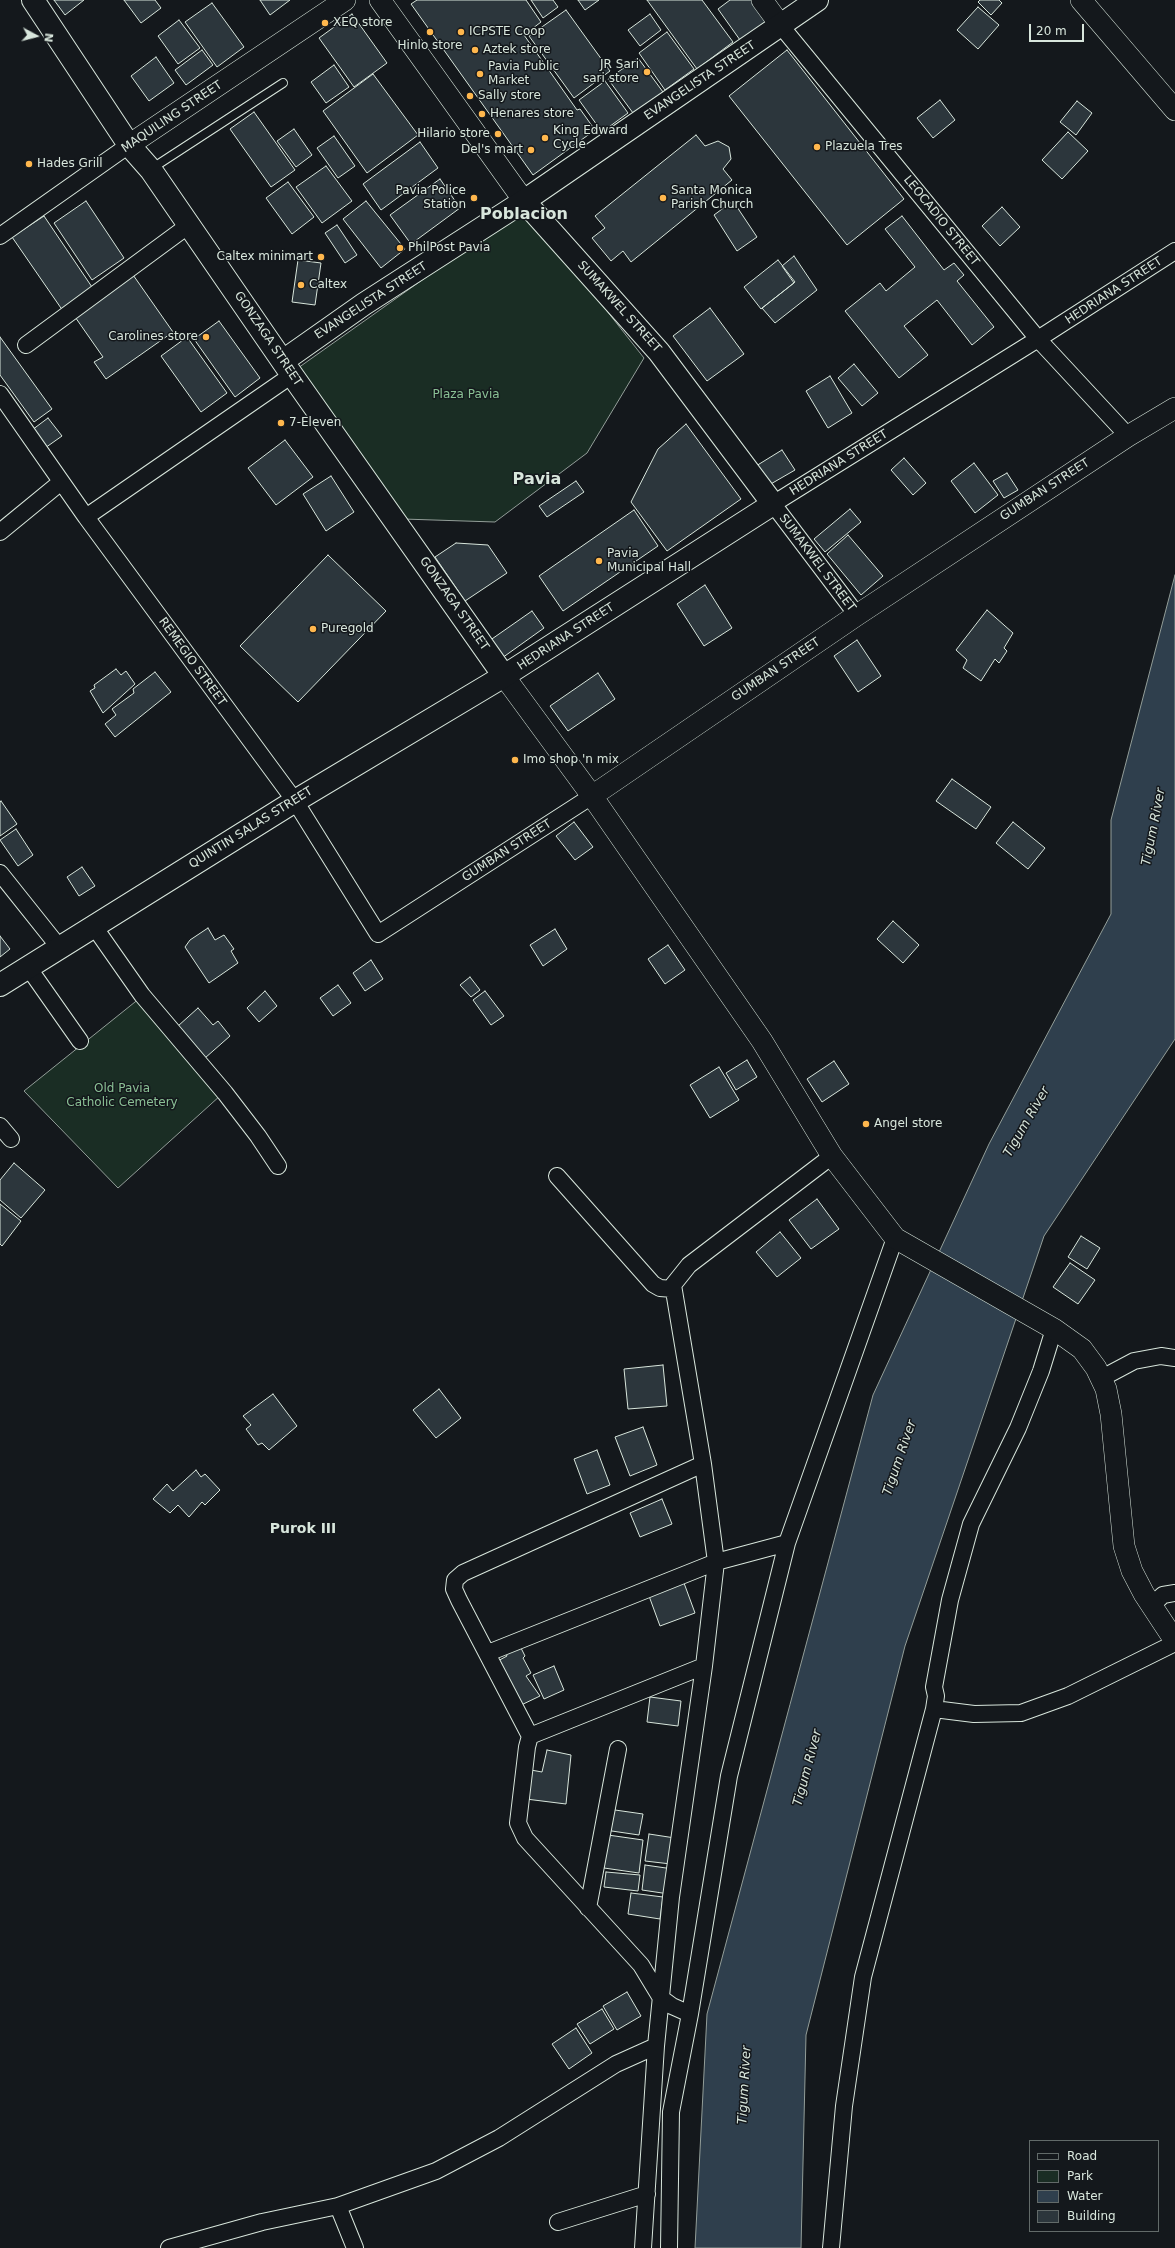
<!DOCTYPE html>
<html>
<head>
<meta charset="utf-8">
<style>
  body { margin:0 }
  #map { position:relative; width:1175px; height:2248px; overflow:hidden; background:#14181c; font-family:"DejaVu Sans",sans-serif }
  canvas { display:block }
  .legend { position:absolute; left:1029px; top:2140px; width:130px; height:92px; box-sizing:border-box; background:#14181c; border:1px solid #626a69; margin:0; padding:5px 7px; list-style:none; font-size:12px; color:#d8e6dc }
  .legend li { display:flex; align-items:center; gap:8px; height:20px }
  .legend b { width:20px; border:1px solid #626a69 }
  .north { position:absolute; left:16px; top:16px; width:40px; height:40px; -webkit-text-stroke:3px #14181c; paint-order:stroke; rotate:97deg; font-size:11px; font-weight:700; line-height:16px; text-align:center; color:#d8e6dc }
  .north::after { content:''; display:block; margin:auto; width:14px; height:18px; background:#d8e6dc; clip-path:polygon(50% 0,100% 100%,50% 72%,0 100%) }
  .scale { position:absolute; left:1029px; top:24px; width:55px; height:18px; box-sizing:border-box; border:2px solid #d8e6dc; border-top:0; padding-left:5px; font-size:12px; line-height:14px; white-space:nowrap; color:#d8e6dc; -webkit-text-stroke:3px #14181c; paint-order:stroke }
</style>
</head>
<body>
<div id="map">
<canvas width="1175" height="2248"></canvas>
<ul class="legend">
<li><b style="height:5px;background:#14181c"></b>Road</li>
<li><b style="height:11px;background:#1a2d24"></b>Park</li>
<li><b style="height:11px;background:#2f3f4d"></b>Water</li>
<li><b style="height:11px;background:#2c363c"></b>Building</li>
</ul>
<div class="north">N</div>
<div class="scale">20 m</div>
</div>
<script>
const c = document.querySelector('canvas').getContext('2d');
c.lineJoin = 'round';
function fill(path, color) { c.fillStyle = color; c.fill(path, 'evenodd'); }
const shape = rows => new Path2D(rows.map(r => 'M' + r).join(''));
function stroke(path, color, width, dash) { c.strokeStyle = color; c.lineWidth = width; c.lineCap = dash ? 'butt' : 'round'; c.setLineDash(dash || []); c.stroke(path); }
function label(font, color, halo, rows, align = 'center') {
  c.font = font + ' "DejaVu Sans",sans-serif'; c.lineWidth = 3; c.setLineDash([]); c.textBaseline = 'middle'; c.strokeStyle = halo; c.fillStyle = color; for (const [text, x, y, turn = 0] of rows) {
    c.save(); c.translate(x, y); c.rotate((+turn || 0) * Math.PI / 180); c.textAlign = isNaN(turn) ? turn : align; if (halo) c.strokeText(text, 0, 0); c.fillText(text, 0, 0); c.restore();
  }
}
const green = shape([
  [525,207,644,358,587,453,495,522,403,519,298,368,525,207],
  [140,998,221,1095,118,1188,24,1091,140,998]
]);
fill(green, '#1a2d24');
stroke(green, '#939e99', 1);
const water = shape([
  [1175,575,1175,1039,1044,1236,905,1646,806,2035,801,2248,695,2248,707,2014,873,1395,989,1144,1111,914,1111,820,1175,575]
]);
fill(water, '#2f3f4d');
stroke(water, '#939e99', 1);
const building = shape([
  [54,0,84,0,65,15,54,0],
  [124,0,155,0,161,8,141,23,124,0],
  [260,0,290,0,270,15,260,0],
  [417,0,526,0,541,22,524,35,577,110,580,109,595,130,533,175,411,4,417,0],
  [531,0,553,0,558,7,543,18,531,0],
  [578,0,599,0,585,10,578,0],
  [647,0,702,0,733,42,697,69,647,0],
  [730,0,752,0,767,21,740,40,718,9,730,0],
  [980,0,999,0,1002,3,991,15,978,2,980,0],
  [212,3,244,47,217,67,185,22,212,3],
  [978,7,999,25,978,49,957,30,978,7],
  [566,10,610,71,574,98,529,36,566,10],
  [352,14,387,63,354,87,319,38,352,14],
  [650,14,661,30,640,46,628,30,650,14],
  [179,20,200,48,178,64,158,36,179,20],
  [667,32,694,69,665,90,639,53,667,32],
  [202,50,213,65,186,85,175,70,202,50],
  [787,50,904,199,847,245,729,96,787,50],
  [156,57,174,83,149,101,131,76,156,57],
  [638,58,663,92,633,113,608,79,638,58],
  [334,65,349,87,326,103,311,82,334,65],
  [373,74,418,135,367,173,323,111,373,74],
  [605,81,628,113,602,132,579,100,605,81],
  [940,100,955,120,933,138,917,118,940,100],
  [1077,101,1092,113,1076,135,1060,122,1077,101],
  [254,112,295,170,271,187,230,129,254,112],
  [294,129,312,155,296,167,277,141,294,129],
  [1068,132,1088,151,1062,179,1042,160,1068,132],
  [696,135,705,146,718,141,729,147,731,159,723,169,732,180,631,262,623,251,611,261,592,238,605,228,595,216,696,135],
  [334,136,355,166,338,178,317,148,334,136],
  [420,142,438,168,381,210,363,184,420,142],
  [326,166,352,201,322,223,296,187,326,166],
  [440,179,460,208,411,244,390,215,440,179],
  [288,182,314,217,292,234,266,198,288,182],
  [86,201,124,258,92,280,54,223,86,201],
  [366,201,405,249,381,268,343,219,366,201],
  [733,201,757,237,737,251,714,215,733,201],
  [1002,207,1020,227,1000,246,982,226,1002,207],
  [44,216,94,290,63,311,12,237,44,216],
  [902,216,944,270,954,263,964,275,957,281,994,327,972,345,937,300,904,326,928,355,899,378,845,311,880,283,886,291,915,267,885,229,902,216],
  [337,225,357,255,345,263,325,233,337,225],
  [794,256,817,290,775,323,762,308,794,283,782,266,794,256],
  [298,260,321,263,315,305,292,302,298,260],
  [778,260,795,282,761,309,744,287,778,260],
  [131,272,173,332,106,379,94,362,103,357,73,314,131,272],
  [710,308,744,354,707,381,673,336,710,308],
  [219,321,260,378,235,397,194,339,219,321],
  [0,337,52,409,34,422,0,375,0,337],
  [187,337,227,393,201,412,161,356,187,337],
  [854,364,878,393,862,406,838,378,854,364],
  [830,376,852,413,828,428,806,391,830,376],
  [48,418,62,436,45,448,32,430,48,418],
  [686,424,741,499,667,551,631,502,658,449,686,424],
  [285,440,313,477,276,505,248,468,285,440],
  [782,450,795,470,769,485,756,466,782,450],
  [904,458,926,483,913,495,891,470,904,458],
  [974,463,998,495,975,513,951,481,974,463],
  [1007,473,1018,490,1004,498,993,481,1007,473],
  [331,476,354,512,326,531,303,494,331,476],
  [576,481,584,492,547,517,539,506,576,481],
  [850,509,861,522,825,552,814,539,850,509],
  [634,510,658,546,563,611,539,576,634,510],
  [848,535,883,576,861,595,827,554,848,535],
  [456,543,488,545,507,573,465,601,435,557,456,543],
  [328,555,386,611,298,702,240,646,328,555],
  [705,585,732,628,704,646,677,604,705,585],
  [987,610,1013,633,1004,648,1007,651,999,663,995,659,981,681,963,668,967,660,956,650,987,610],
  [532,611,544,628,502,658,489,641,532,611],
  [857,640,881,676,858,692,834,656,857,640],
  [116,669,121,675,126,671,135,684,103,713,90,691,95,688,94,685,116,669],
  [155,672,171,692,115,737,105,724,116,715,112,709,134,693,133,689,155,672],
  [598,673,615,699,568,731,550,706,598,673],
  [952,779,991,807,976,829,936,801,952,779],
  [1,801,17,824,0,836,0,802,1,801],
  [574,822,593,847,575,860,556,836,574,822],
  [1013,822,1045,848,1028,869,996,843,1013,822],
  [16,829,33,855,18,866,0,840,16,829],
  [82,867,95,886,79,896,67,877,82,867],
  [893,921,919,945,903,963,877,939,893,921],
  [208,928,215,940,224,935,234,949,231,951,238,963,209,983,185,947,190,940,208,928],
  [555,929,567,949,543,966,530,945,555,929],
  [0,936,10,949,0,957,0,936],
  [668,945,685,970,665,984,648,959,668,945],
  [371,960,383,979,365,991,353,973,371,960],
  [470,977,480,990,471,997,460,985,470,977],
  [338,985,351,1003,333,1016,320,998,338,985],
  [265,991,277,1006,259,1022,247,1008,265,991],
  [485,991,504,1016,491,1025,473,1000,485,991],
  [198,1008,213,1025,218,1021,230,1036,205,1058,178,1026,198,1008],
  [747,1060,757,1077,736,1090,726,1073,747,1060],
  [834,1061,849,1084,822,1102,807,1079,834,1061],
  [719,1067,739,1100,710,1118,690,1085,719,1067],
  [14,1163,45,1190,21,1218,0,1200,0,1180,14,1163],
  [817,1199,839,1229,811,1249,789,1220,817,1199],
  [0,1204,21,1221,2,1246,0,1244,0,1204],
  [780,1232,801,1258,777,1277,756,1252,780,1232],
  [1081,1236,1100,1248,1087,1269,1068,1257,1081,1236],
  [1070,1263,1095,1280,1078,1304,1053,1287,1070,1263],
  [663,1365,667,1406,628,1409,624,1369,663,1365],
  [439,1389,461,1418,436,1438,413,1410,439,1389],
  [273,1394,297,1426,269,1450,262,1443,258,1445,246,1429,251,1425,243,1416,273,1394],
  [643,1427,657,1465,630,1476,615,1437,643,1427],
  [597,1450,610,1485,587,1494,574,1459,597,1450],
  [196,1470,201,1477,205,1474,220,1490,205,1505,202,1502,189,1517,178,1505,170,1513,153,1499,167,1484,173,1491,196,1470],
  [662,1499,672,1524,640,1537,630,1513,662,1499],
  [684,1583,695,1613,660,1626,649,1596,684,1583],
  [519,1644,525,1656,523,1658,531,1673,526,1676,540,1696,517,1707,494,1663,507,1656,504,1650,519,1644],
  [554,1666,564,1690,544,1699,533,1675,554,1666],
  [650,1697,681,1701,678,1726,647,1722,650,1697],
  [547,1750,571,1755,566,1804,526,1799,531,1770,542,1772,547,1750],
  [608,1809,643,1814,639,1835,605,1830,608,1809],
  [649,1834,675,1838,671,1864,645,1861,649,1834],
  [608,1835,643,1840,639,1873,604,1868,608,1835],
  [645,1865,673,1869,669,1894,642,1890,645,1865],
  [606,1872,640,1875,638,1891,604,1887,606,1872],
  [631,1893,663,1897,660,1919,628,1914,631,1893],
  [627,1992,641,2016,617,2030,603,2006,627,1992],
  [602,2009,614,2029,590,2044,577,2024,602,2009],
  [576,2028,592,2053,569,2069,552,2044,576,2028]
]);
fill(building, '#2c363c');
stroke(building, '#d8e6dc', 1);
const service = shape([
  [151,169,283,83]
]);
const minor = shape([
  [781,26,1038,339,1128,436],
  [0,236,129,145],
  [26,345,189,225],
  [0,394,86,517,295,801,378,934,592,796],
  [86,517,292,375],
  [0,532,61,482],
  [857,615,773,504,1038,339,1175,251],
  [0,873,59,947],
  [93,925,142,995,225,1093,258,1136,278,1166],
  [28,967,80,1041],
  [0,1126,11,1139],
  [557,1176,653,1284,660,1288,673,1289],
  [1102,1378,1134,1361,1161,1356,1175,1358],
  [1151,1606,1163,1595,1175,1593],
  [488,1653,716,1562,787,1543],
  [934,1709,974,1714,1021,1713,1068,1696,1175,1643],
  [530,1736,459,1600,454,1589,455,1580,463,1573,703,1464],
  [588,1908,618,1749],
  [690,2014,672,2006,661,1998,641,1965,525,1838,518,1823,527,1747,530,1736,704,1666],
  [338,2206,355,2248],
  [558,2222,647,2194],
  [169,2248,262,2222,338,2206,436,2171,499,2138,616,2064,656,2046],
  [643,2248,656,2046,671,1897,704,1666,716,1562,703,1464,673,1285,689,1265,832,1156],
  [669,2248,671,2112,690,2014,729,1776,787,1543,895,1238],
  [831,2248,844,2106,863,1977,934,1709,936,1696,934,1687,950,1600,971,1524,1018,1428,1041,1371,1054,1329]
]);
const tertiary = shape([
  [380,0,524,201],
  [762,0,781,26],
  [1081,0,1175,110],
  [129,145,345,0],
  [504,676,592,796,762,1041,832,1156,895,1238,1054,1329,1082,1349,1096,1368,1106,1389,1111,1414,1124,1546,1132,1571,1144,1594,1175,1641],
  [592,796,857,615,1128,436,1175,408]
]);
const secondary = shape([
  [33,0,129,145,151,170,292,375,504,676],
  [283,361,364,304,524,201,817,0],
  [0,985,295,801,504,676,773,504,659,352,524,201]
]);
stroke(service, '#d8e6dc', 10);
stroke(minor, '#d8e6dc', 18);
stroke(tertiary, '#d8e6dc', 22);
stroke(secondary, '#d8e6dc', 24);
stroke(service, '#14181c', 8);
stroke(minor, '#14181c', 16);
stroke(tertiary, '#14181c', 21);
stroke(secondary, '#14181c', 22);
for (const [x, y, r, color] of [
  [325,23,4,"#ffb74d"],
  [430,32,4,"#ffb74d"],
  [461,32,4,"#ffb74d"],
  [475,50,4,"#ffb74d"],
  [647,72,4,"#ffb74d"],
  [480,74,4,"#ffb74d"],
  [470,96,4,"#ffb74d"],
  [482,114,4,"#ffb74d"],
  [498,134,4,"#ffb74d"],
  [545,138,4,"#ffb74d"],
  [817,147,4,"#ffb74d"],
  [531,150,4,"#ffb74d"],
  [29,164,4,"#ffb74d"],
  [474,198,4,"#ffb74d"],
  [663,198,4,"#ffb74d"],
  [400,248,4,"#ffb74d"],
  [321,257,4,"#ffb74d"],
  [301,285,4,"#ffb74d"],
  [206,337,4,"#ffb74d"],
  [281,423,4,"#ffb74d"],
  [599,561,4,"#ffb74d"],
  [313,629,4,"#ffb74d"],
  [515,760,4,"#ffb74d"],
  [866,1124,4,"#ffb74d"]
]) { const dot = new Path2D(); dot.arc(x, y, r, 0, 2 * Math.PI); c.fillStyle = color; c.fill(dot); stroke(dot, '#14181c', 1.5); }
label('12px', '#d8e6dc', '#14181c', [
  ["XEQ store",333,23],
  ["ICPSTE Coop",469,32],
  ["Hinlo store",430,46,"center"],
  ["Aztek store",483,50],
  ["JR Sari",639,65,"right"],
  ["sari store",639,79,"right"],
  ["Pavia Public",488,67],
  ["Market",488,81],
  ["Sally store",478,96],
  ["Henares store",490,114],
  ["King Edward",553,131],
  ["Cycle",553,145],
  ["Hilario store",490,134,"right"],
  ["Plazuela Tres",825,147],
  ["Del's mart",523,150,"right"],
  ["Hades Grill",37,164],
  ["Pavia Police",466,191,"right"],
  ["Station",466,205,"right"],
  ["Santa Monica",671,191],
  ["Parish Church",671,205],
  ["PhilPost Pavia",408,248],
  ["Caltex minimart",313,257,"right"],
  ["Caltex",309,285],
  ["Carolines store",198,337,"right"],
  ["7-Eleven",289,423],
  ["Pavia",607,554],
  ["Municipal Hall",607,568],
  ["Puregold",321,629],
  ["Imo shop 'n mix",523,760],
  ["Angel store",874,1124]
], 'left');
label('12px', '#d8e6dc', '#14181c', [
  ["EVANGELISTA STREET",700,81,-34],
  ["MAQUILING STREET",172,117,-34],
  ["LEOCADIO STREET",941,221,51],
  ["HEDRIANA STREET",1114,291,-33],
  ["EVANGELISTA STREET",371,301,-33],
  ["SUMAKWEL STREET",619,307,48],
  ["GONZAGA STREET",268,339,56],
  ["HEDRIANA STREET",839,463,-32],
  ["GUMBAN STREET",1045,490,-33],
  ["SUMAKWEL STREET",817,563,53],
  ["GONZAGA STREET",454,604,55],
  ["HEDRIANA STREET",566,637,-33],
  ["REMEGIO STREET",192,662,54],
  ["GUMBAN STREET",776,670,-34],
  ["QUINTIN SALAS STREET",251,828,-32],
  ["GUMBAN STREET",507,851,-33]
]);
label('12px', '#8ac095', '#14181c', [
  ["Plaza Pavia",466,395],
  ["Old Pavia",122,1089],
  ["Catholic Cemetery",122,1103]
]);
label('italic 13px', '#d8e6dc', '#14181c', [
  ["Tigum River",1154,827,-79],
  ["Tigum River",1027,1122,-60],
  ["Tigum River",900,1458,-71],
  ["Tigum River",808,1768,-75],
  ["Tigum River",745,2085,-87]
]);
label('bold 14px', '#d8e6dc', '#14181c', [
  ["Purok III",303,1529]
]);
label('bold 16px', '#d8e6dc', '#14181c', [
  ["Poblacion",524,215],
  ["Pavia",537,480]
]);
</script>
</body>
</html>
